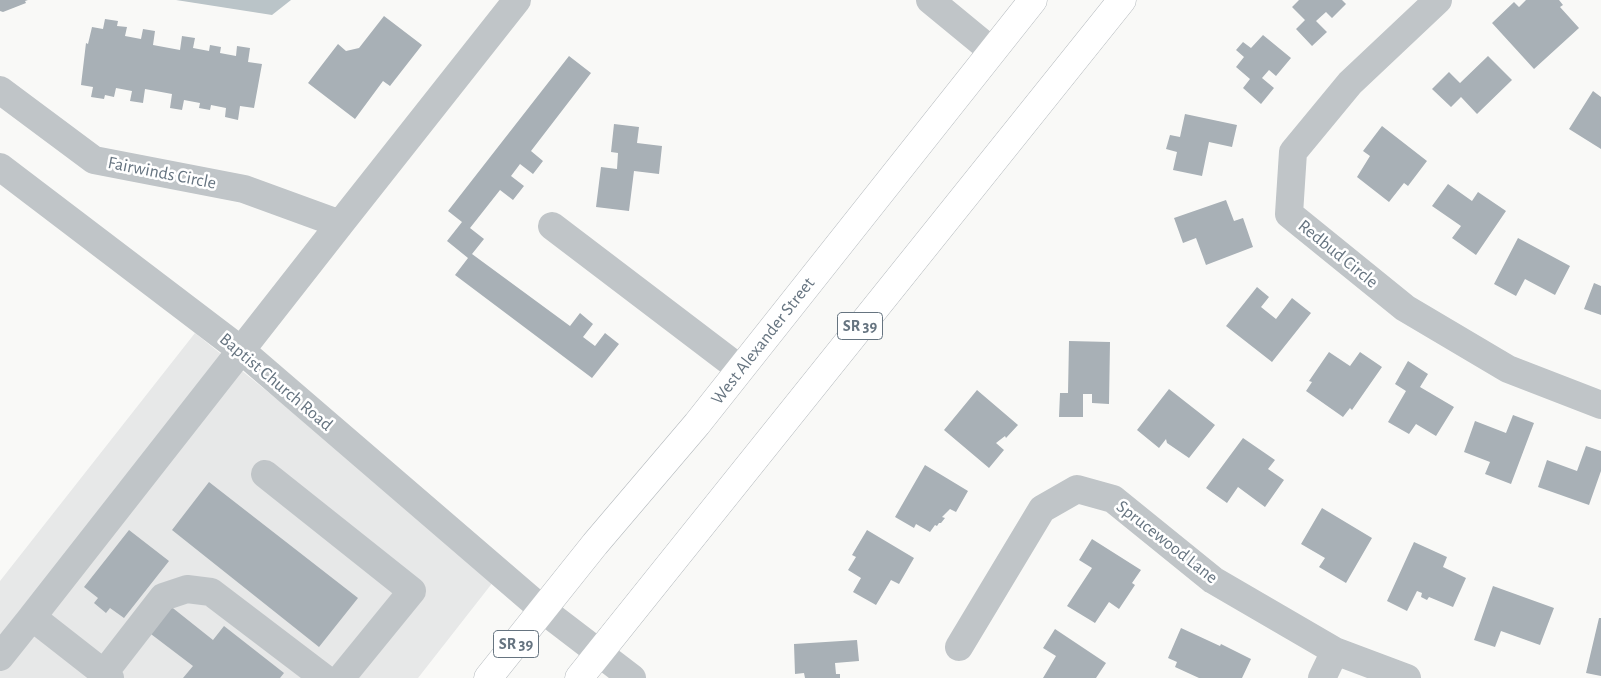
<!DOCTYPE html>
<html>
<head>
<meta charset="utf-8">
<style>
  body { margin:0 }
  canvas { display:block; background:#f9f9f7 }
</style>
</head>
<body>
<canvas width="1601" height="678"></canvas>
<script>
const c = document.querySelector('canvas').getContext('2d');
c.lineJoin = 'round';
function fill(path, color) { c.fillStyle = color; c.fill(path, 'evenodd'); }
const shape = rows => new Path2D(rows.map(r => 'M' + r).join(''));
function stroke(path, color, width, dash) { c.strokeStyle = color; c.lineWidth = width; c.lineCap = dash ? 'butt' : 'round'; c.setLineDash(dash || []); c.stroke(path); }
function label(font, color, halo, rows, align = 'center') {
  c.font = font + ' "Alegreya Sans",sans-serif'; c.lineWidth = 5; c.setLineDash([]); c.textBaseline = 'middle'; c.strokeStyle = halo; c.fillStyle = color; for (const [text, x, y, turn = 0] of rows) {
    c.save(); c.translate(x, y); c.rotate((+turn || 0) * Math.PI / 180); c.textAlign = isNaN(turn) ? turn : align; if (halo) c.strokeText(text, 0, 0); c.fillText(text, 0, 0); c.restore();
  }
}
fill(shape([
  [195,333,497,577,418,678,0,678,0,581]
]), '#e7e8e8');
fill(shape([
  [176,0,291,0,272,15]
]), '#bac4c8');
fill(shape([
  [0,0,28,0,25,1,26,3,3,12,0,11],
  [1299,0,1342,0,1346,4,1332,18,1326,12,1316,21,1327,32,1312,46,1296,29,1305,20,1292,7],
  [1526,0,1559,0,1563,5,1560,7,1579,28,1534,69,1492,23,1514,2,1519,7],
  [384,16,422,45,390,86,383,81,355,119,308,83,338,44,346,51,359,48],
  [105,19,118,21,117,26,127,27,125,36,141,39,143,29,155,31,153,45,180,50,182,36,195,38,193,48,209,51,210,45,221,47,220,53,236,56,237,46,250,48,248,62,262,64,254,108,240,106,238,120,225,117,226,108,211,105,210,110,199,108,200,103,184,100,182,110,170,108,172,94,145,89,143,103,130,101,132,91,116,88,114,97,105,95,104,99,91,97,93,87,81,85,86,43,88,44,92,27,103,29],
  [1263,35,1291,58,1276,76,1269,70,1262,78,1274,88,1261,104,1243,88,1250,79,1236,67,1244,57,1236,50,1243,42,1251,48],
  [569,56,591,73,531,151,543,161,533,174,520,164,511,176,524,186,513,200,500,190,470,228,484,239,472,254,570,326,580,313,593,324,583,337,595,346,605,333,619,344,592,378,455,275,468,258,447,241,462,222,448,211],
  [1488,56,1512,80,1477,114,1461,97,1451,107,1432,89,1449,72,1460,83],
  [1593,91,1601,97,1601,149,1569,129],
  [1185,114,1237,125,1232,147,1209,142,1202,176,1173,170,1177,152,1166,149,1170,135,1180,137],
  [614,124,639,127,637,143,662,146,659,174,634,171,629,211,596,207,601,167,617,169,618,153,611,152],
  [1382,126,1427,161,1408,186,1404,183,1389,202,1357,177,1370,156,1363,151],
  [1448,184,1472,201,1478,192,1506,211,1476,255,1452,238,1461,226,1432,206],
  [1226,200,1234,221,1243,218,1253,247,1206,265,1196,238,1183,243,1174,218],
  [1518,238,1570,266,1555,295,1525,279,1516,296,1494,284],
  [1594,283,1601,286,1601,315,1584,309],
  [1257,287,1269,297,1261,307,1276,319,1292,298,1311,313,1272,362,1226,326],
  [1069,341,1110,342,1109,404,1092,403,1092,394,1083,394,1083,417,1059,417,1060,393,1068,393],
  [1329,352,1350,366,1360,352,1382,367,1352,410,1350,408,1343,417,1306,391,1312,382,1309,381],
  [1408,361,1428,374,1420,387,1454,407,1436,436,1416,424,1409,434,1388,422,1406,391,1395,384],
  [1169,389,1215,425,1189,458,1167,443,1166,439,1159,448,1137,430],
  [977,390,1018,425,1006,438,1005,436,996,443,1004,450,989,468,944,430],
  [1513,415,1534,423,1511,484,1485,474,1490,462,1464,452,1475,421,1506,433],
  [1243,438,1275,460,1268,469,1284,480,1265,507,1238,487,1227,503,1206,488],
  [1586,446,1601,451,1601,471,1589,505,1538,487,1547,460,1577,471],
  [925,465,968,491,956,512,950,509,942,517,945,518,941,523,939,523,937,526,935,525,930,532,916,524,914,528,895,517],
  [209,482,358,598,319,647,172,530],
  [1322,508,1372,538,1346,583,1319,567,1325,558,1301,544],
  [129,530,169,561,124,618,110,608,106,613,94,603,98,598,84,587],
  [867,530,914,558,899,584,891,580,876,605,853,592,861,578,848,570,856,557,852,555],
  [1092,539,1141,570,1132,583,1135,585,1119,609,1109,602,1095,623,1067,606,1092,568,1079,560],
  [1414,542,1447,557,1443,567,1466,578,1453,607,1429,597,1427,600,1421,597,1422,593,1417,591,1407,611,1387,601],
  [1493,586,1554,608,1540,645,1501,631,1495,647,1474,640],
  [164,601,213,640,224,626,284,673,280,678,183,678,193,666,143,628],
  [1599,618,1601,618,1601,676,1586,673],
  [1181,628,1220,646,1221,644,1251,659,1242,678,1199,678,1175,667,1177,662,1168,658],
  [1055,629,1106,663,1096,678,1043,678,1056,656,1043,648],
  [857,640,859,661,835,663,836,674,840,674,840,678,805,678,804,673,795,674,794,644]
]), '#a8b0b6');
const major = shape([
  [488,678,595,544,697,424,1033,0],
  [579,678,1122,0]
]);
stroke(major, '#b4b9bd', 29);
stroke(shape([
  [930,0,992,51],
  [1438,0,1350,83,1293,152,1289,214,1405,308,1508,369,1601,405],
  [0,90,94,160,244,189,340,224,517,0],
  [0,167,242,351,543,610,632,678],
  [552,226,740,369],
  [265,474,412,591,341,678],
  [959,647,1042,509,1077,489,1113,499,1213,580,1335,651,1407,678],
  [0,657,32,617],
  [104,673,163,597,187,589,211,592,324,678],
  [110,678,32,617,340,224],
  [1322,678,1335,651]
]), '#c0c5c8', 28);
stroke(major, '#fff', 28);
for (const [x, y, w] of [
  [860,326,45],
  [516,644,45]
]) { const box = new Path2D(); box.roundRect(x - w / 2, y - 13.5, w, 27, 4); c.fillStyle = '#fff'; c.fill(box); stroke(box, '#667480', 1); }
label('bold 16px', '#667480', null, [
  ["SR 39",860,326],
  ["SR 39",516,644]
]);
label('18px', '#667480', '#fff', [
  ["Fairwinds Circle",162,173,11],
  ["Redbud Circle",1338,254,39],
  ["West Alexander Street",763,341,-52],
  ["Baptist Church Road",276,382,40],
  ["Sprucewood Lane",1167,542,38]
]);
</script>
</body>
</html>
